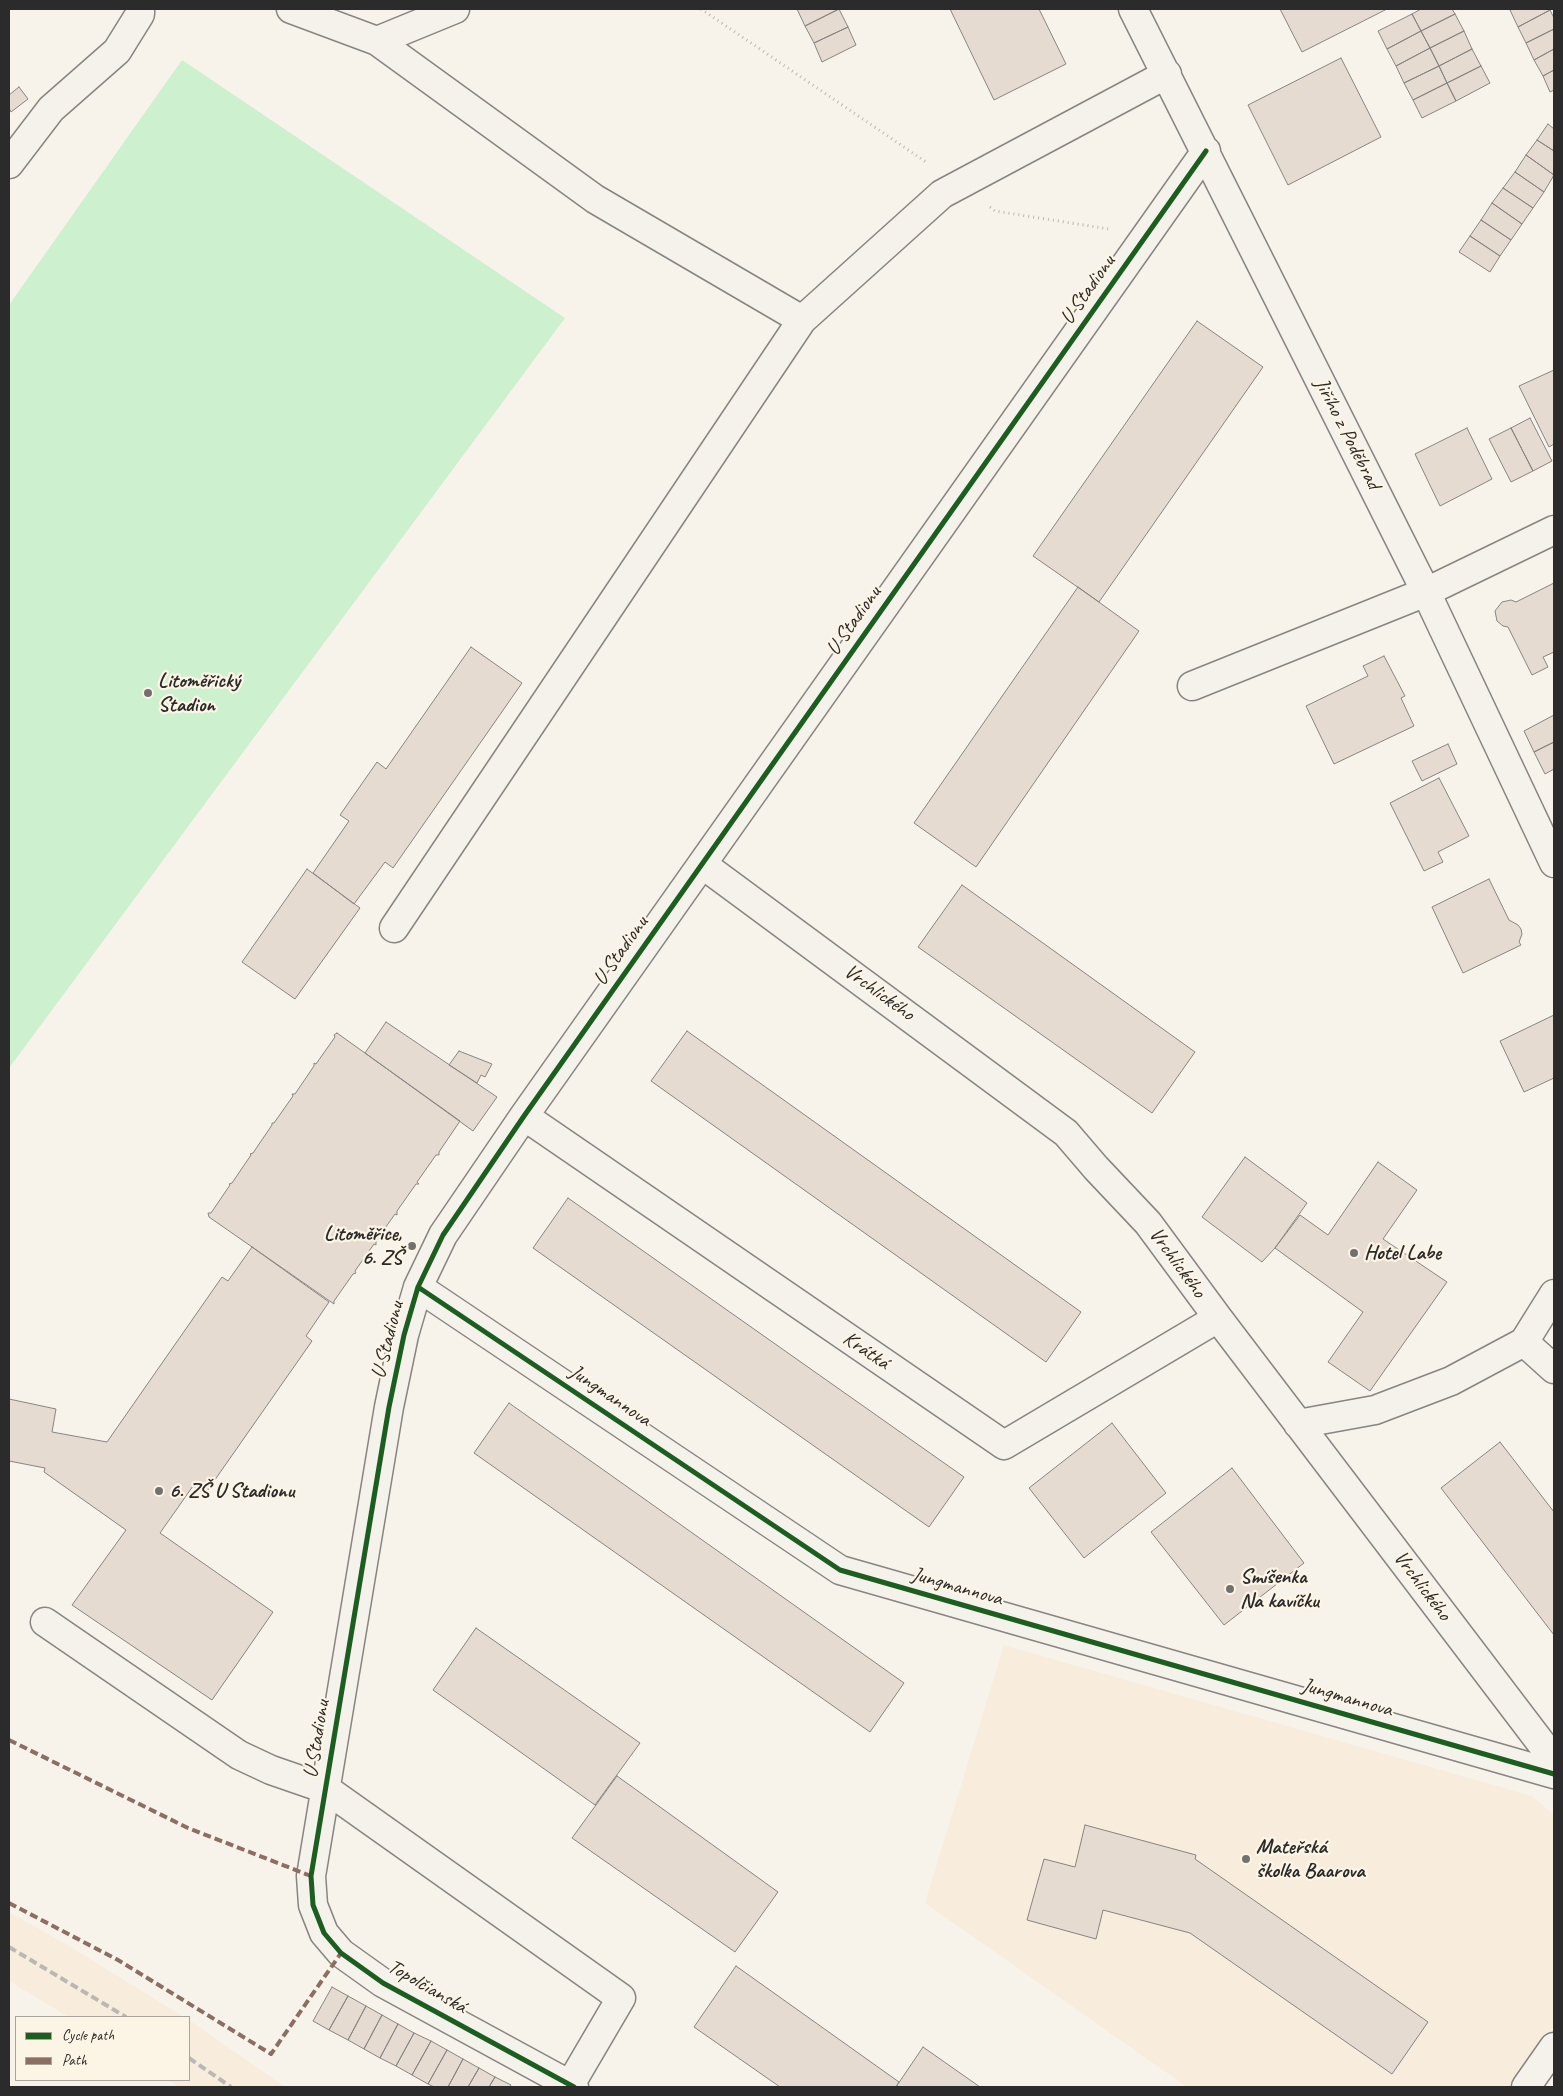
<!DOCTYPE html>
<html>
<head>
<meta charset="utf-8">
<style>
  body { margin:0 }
  #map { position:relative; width:1563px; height:2096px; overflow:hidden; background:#f7f3ea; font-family:Caveat,sans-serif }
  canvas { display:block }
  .frame { position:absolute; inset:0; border:10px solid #2b2b2b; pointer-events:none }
  .legend { position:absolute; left:15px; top:2016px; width:175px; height:65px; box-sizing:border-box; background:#fcf5e5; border:1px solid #a8a49b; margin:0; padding:6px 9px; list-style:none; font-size:15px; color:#2b2b2b }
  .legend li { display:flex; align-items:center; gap:10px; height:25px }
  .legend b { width:25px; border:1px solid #a8a49b }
</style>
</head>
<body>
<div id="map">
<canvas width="1563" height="2096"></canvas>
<div class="frame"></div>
<ul class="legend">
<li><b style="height:6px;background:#1b5e20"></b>Cycle path</li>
<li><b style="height:6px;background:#8d6e63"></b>Path</li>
</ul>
</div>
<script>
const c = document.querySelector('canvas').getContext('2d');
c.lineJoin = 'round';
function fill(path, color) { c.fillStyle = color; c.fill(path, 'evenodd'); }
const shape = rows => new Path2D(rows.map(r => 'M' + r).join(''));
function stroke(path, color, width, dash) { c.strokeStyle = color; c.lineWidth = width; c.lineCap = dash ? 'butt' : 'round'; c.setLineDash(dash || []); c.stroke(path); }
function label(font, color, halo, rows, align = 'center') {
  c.font = font + ' Caveat,sans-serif'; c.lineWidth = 4.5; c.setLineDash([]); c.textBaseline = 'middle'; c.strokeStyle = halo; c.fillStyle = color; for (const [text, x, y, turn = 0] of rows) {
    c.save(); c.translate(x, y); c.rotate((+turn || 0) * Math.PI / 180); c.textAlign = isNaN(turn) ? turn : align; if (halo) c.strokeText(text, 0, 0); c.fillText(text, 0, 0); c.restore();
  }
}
fill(shape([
  [1004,1645,1532,1796,1554,1815,1554,2026,1510,2087,1187,2087,925,1903],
  [9,1912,64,1943,184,2017,69,2017,9,1981],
  [189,2020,285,2087,178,2087,168,2080,189,2080]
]), '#f8ecdc');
fill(shape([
  [182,60,565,318,9,1068,9,305]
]), '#cdf0ce');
const building = shape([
  [797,9,839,9,805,26,797,9],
  [839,9,848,27,814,43,805,26,839,9],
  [950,9,1039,9,1066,64,994,100,950,9],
  [1280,9,1387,9,1302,52,1280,9],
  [1421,9,1452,9,1455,14,1421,31,1412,14,1421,9],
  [1513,9,1550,9,1550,10,1518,27,1510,10,1513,9],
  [1550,10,1554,18,1554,29,1526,43,1518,27,1550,10],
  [1412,14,1421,31,1387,49,1378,31,1412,14],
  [1455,14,1464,31,1430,48,1421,31,1455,14],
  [848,27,856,45,822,62,814,43,848,27],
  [1554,29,1554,49,1534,60,1526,43,1554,29],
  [1421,31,1430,48,1396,66,1387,49,1421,31],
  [1464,31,1472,49,1439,66,1430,48,1464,31],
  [1430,48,1439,66,1404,83,1396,66,1430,48],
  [1472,49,1481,66,1447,83,1439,66,1472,49],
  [1554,49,1554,70,1543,76,1534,60,1554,49],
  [1341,58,1381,137,1288,185,1248,105,1341,58],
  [1439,66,1447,83,1413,100,1404,83,1439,66],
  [1481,66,1490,83,1456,101,1447,83,1481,66],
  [1554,70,1554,90,1550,92,1543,76,1554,70],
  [1447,83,1456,101,1422,118,1413,100,1447,83],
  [19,87,28,99,11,112,9,108,9,95,19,87],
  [1548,124,1554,129,1554,151,1537,140,1548,124],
  [1537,140,1554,151,1554,175,1526,155,1537,140],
  [1526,155,1554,175,1544,192,1515,172,1526,155],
  [1515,172,1544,192,1533,208,1503,188,1515,172],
  [1503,188,1533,208,1522,224,1492,203,1503,188],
  [1492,203,1522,224,1511,240,1481,220,1492,203],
  [1481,220,1511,240,1500,256,1470,236,1481,220],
  [1470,236,1500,256,1490,272,1459,252,1470,236],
  [1197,321,1263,367,1099,602,1033,556,1197,321],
  [1554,370,1554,444,1549,447,1519,386,1554,370],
  [1530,418,1552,461,1533,471,1511,428,1530,418],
  [1467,428,1492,479,1440,506,1415,454,1467,428],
  [1511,428,1533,471,1511,482,1489,439,1511,428],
  [1554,583,1554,652,1543,657,1548,667,1532,675,1508,627,1503,626,1497,621,1495,611,1502,602,1511,600,1516,602,1554,583],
  [1078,587,1139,631,976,867,914,823,1078,587],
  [471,647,522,683,393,868,385,862,354,904,313,873,349,821,340,815,377,762,386,769,471,647],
  [1384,656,1405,696,1401,698,1414,726,1334,764,1306,706,1368,676,1363,666,1384,656],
  [1554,715,1554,742,1534,752,1524,731,1554,715],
  [1554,742,1554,769,1545,774,1534,752,1554,742],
  [1448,744,1457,764,1422,781,1412,761,1448,744],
  [1439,778,1469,836,1438,852,1443,862,1424,871,1390,803,1439,778],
  [307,869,360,908,295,999,242,962,307,869],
  [1489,879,1509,920,1518,925,1521,929,1522,934,1519,942,1521,945,1463,973,1432,907,1489,879],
  [962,885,1195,1052,1152,1113,918,947,962,885],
  [1554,1015,1554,1078,1524,1092,1500,1041,1554,1015],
  [386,1022,497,1097,473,1131,365,1053,386,1022],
  [687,1031,1081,1312,1046,1362,651,1081,687,1031],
  [337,1033,460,1121,439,1152,439,1155,436,1155,417,1182,419,1184,416,1184,397,1211,397,1215,395,1214,376,1241,376,1245,374,1244,355,1271,356,1273,353,1274,334,1301,334,1304,209,1217,208,1213,211,1213,230,1185,229,1184,232,1183,251,1155,250,1154,253,1153,272,1125,272,1123,274,1123,293,1096,292,1094,295,1094,314,1066,314,1063,316,1064,335,1037,334,1035,337,1033],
  [459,1051,492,1064,485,1077,481,1075,477,1083,449,1065,459,1051],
  [1245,1157,1307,1203,1275,1248,1262,1262,1202,1217,1245,1157],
  [1378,1162,1417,1190,1383,1239,1447,1282,1370,1391,1328,1362,1363,1312,1275,1248,1300,1215,1328,1235,1378,1162],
  [568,1198,964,1477,929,1527,533,1248,568,1198],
  [252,1247,329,1302,306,1336,312,1341,205,1494,193,1486,160,1533,273,1612,212,1700,72,1605,126,1530,44,1472,45,1468,9,1461,9,1399,56,1409,52,1432,107,1442,222,1277,228,1281,252,1247],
  [509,1403,904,1683,870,1732,474,1453,509,1403],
  [1112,1423,1166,1493,1084,1558,1029,1488,1112,1423],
  [1500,1442,1554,1512,1554,1635,1441,1488,1500,1442],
  [1232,1468,1304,1563,1224,1625,1151,1532,1232,1468],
  [476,1628,640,1743,595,1805,433,1690,476,1628],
  [617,1776,778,1892,735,1952,572,1838,617,1776],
  [1085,1825,1196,1855,1195,1859,1428,2022,1392,2074,1190,1933,1103,1910,1096,1939,1027,1920,1044,1859,1075,1867,1085,1825],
  [736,1966,899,2082,896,2087,780,2087,694,2027,736,1966],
  [332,1987,348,1996,329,2030,313,2021,332,1987],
  [348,1996,366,2006,348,2040,329,2030,348,1996],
  [366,2006,382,2015,364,2049,348,2040,366,2006],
  [382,2015,398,2024,380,2058,364,2049,382,2015],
  [398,2024,414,2033,396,2066,380,2058,398,2024],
  [414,2033,431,2041,412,2075,396,2066,414,2033],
  [431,2041,447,2050,428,2084,412,2075,431,2041],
  [923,2047,980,2087,896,2087,923,2047],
  [447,2050,463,2059,448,2087,434,2087,428,2084,447,2050],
  [463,2059,479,2068,468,2087,448,2087,463,2059],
  [479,2068,495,2077,489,2087,468,2087,479,2068],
  [495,2077,511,2085,510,2087,489,2087,495,2077]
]);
fill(building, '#e5dbd0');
stroke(building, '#878581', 1);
const minor = shape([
  [291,9,377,41,455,9],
  [1133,9,1426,592,1554,863],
  [377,41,595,199,802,320],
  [9,164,51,109,117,51,140,14,140,9],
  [1192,686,1426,592,1554,530],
  [702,864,1066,1133,1096,1168,1148,1223,1218,1318,1554,1760],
  [394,928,802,320,942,194,1167,74],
  [524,1116,1004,1445,1218,1318],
  [418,1287,840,1570,1554,1774],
  [1524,1342,1554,1369],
  [1298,1424,1375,1410,1451,1381,1524,1342,1554,1294],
  [45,1622,239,1755,271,1770,326,1789,621,1998,570,2085],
  [574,2087,383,1983,341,1953,324,1933,313,1905,311,1876,389,1407,404,1335,418,1287,443,1235,524,1116,1206,151],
  [1526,2087,1554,2047]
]);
stroke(minor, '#878581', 31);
stroke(shape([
  [701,9,926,162],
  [990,207,995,211,1109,229]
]), '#bbb8b4', 3, [1, 4]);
stroke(minor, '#f5f2ec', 28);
stroke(shape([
  [9,1947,126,2017],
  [189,2058,231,2087]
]), '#bbb8b4', 4, [8, 4]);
stroke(shape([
  [9,1740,188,1828,311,1876],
  [9,1903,118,1960,271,2054,341,1953]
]), '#8d6e63', 4, [8, 4]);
stroke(shape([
  [418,1287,840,1570,1554,1774],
  [574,2087,383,1983,341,1953,324,1933,313,1905,311,1876,389,1407,404,1335,418,1287,443,1235,524,1116,1206,151]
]), '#1b5e20', 5);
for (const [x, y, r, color] of [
  [148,693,5,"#72716e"],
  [412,1246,5,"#72716e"],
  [1354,1253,5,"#72716e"],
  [159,1491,5,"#72716e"],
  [1230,1589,5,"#72716e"],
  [1246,1859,5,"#72716e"]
]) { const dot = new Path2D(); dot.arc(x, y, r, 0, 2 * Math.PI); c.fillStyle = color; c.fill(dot); stroke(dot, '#fcf5e5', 2); }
label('21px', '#2b2b2b', '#fcf5e5', [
  ["U Stadionu",1088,290,-55],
  ["Jiřího z Poděbrad",1347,434,63],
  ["U Stadionu",854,621,-55],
  ["U Stadionu",621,951,-55],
  ["Vrchlického",879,993,36],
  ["Vrchlického",1177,1263,54],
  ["U Stadionu",388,1340,-76],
  ["Krátká",866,1351,34],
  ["Jungmannova",610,1396,34],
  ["Vrchlického",1422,1586,53],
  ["Jungmannova",957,1587,16],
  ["Jungmannova",1347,1698,16],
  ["U Stadionu",317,1739,-81],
  ["Topolčianská",427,1987,30]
]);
label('bold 21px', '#2b2b2b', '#fcf5e5', [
  ["Litoměřický",158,681],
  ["Stadion",158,705],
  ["Litoměřice,",402,1234,"right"],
  ["6. ZŠ",402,1258,"right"],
  ["Hotel Labe",1364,1253],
  ["6. ZŠ U Stadionu",169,1491],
  ["Smíšenka",1240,1577],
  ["Na kavíčku",1240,1601],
  ["Mateřská",1256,1847],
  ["školka Baarova",1256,1871]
], 'left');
</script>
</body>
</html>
